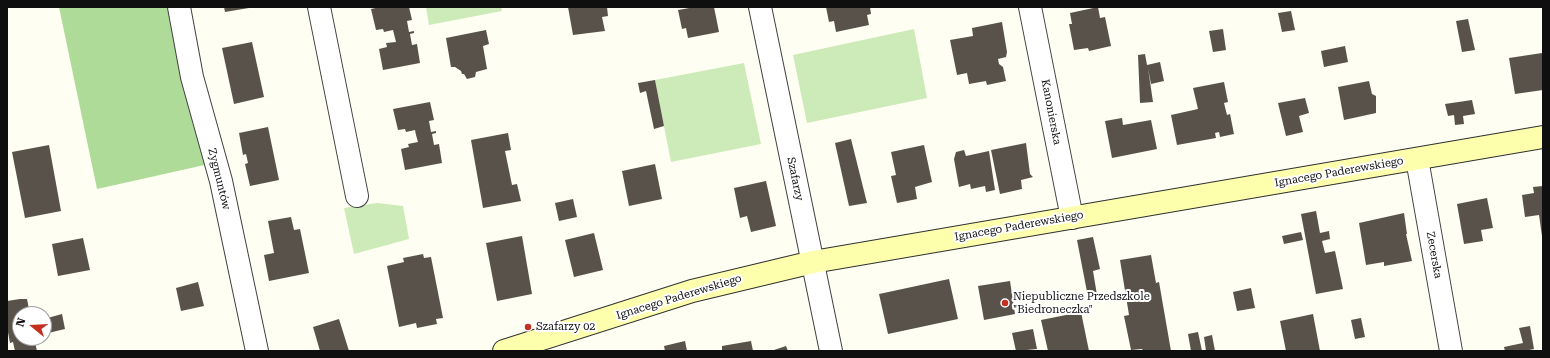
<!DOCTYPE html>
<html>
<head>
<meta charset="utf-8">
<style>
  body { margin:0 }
  #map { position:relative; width:1550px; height:358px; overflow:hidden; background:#fffef2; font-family:"Roboto Serif",serif }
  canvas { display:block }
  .frame { position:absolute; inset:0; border:8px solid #0f0f0f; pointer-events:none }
  .north { position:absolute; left:12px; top:306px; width:40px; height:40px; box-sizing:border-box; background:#fff; border:1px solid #9f9f9f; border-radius:50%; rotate:288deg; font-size:11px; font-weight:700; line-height:16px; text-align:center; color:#0f0f0f }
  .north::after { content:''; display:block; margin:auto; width:14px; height:18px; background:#c42f22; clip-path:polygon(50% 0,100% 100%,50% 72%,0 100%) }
</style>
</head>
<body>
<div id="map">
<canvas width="1550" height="358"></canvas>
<div class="frame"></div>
<div class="north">N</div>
</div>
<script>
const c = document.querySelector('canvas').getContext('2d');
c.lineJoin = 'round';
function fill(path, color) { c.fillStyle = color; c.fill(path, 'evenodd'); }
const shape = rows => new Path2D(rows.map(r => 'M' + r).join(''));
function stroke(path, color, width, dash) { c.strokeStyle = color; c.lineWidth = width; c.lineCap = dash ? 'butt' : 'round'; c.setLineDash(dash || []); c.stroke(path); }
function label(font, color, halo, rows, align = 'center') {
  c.font = font + ' "Roboto Serif",serif'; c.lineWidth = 4; c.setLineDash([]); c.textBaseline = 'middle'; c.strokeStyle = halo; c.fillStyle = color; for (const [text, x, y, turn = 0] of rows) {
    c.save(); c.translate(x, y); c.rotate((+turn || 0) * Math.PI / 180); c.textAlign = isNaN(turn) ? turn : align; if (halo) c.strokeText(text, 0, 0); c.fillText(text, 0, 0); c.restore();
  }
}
fill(shape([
  [426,7,501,7,502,11,429,25],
  [914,29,927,98,807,123,793,55],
  [744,63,761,144,671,162,655,80],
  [377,203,403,206,409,239,354,254,344,208]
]), '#cdebb9');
fill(shape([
  [59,7,169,7,193,125,209,164,97,189]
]), '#aedc98');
fill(shape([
  [224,7,249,7,249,8,225,12],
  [380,7,409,7,412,20,407,21,409,32,414,31,414,33,410,34,412,45,417,44,420,63,383,70,379,49,387,47,386,43,396,42,393,30,384,32,383,29,376,30,371,9],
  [568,7,607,7,608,16,602,17,605,31,573,35],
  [695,7,714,7,719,32,688,38,686,28,682,29,678,10],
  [826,7,870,7,871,14,867,15,869,25,836,32,834,21,829,22],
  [1098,7,1100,18,1105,17,1111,46,1089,51,1088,48,1074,50,1069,24,1072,24,1070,13],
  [1291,11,1295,30,1282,32,1278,13],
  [1468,19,1475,50,1462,52,1456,21],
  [1002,22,1007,52,1006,57,998,59,999,64,1003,67,1006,81,987,85,986,81,969,84,967,73,957,75,950,40,973,36,972,28],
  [1223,29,1226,50,1213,52,1209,31],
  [486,30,489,44,483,46,487,69,476,72,475,77,467,79,464,74,462,74,461,71,455,67,451,67,446,38],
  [252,42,264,97,234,104,222,48],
  [1345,46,1348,62,1324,67,1321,51],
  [1542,53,1543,90,1515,94,1509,58],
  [1145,54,1147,65,1160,62,1164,81,1151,84,1148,68,1153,102,1140,103,1138,55],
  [655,80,664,126,654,129,646,91,640,93,638,83],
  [1369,81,1372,94,1376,96,1376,113,1344,120,1338,87],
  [1224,82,1228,102,1224,103,1227,115,1230,114,1234,134,1220,137,1219,132,1215,133,1216,138,1177,145,1171,115,1198,109,1193,88],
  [1305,98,1309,113,1299,116,1303,132,1286,136,1278,103],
  [1472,100,1475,114,1463,116,1464,124,1455,125,1454,115,1448,116,1445,104],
  [430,102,434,120,429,121,431,132,436,131,436,133,432,134,434,145,439,144,442,163,405,170,401,149,409,147,408,144,418,142,416,135,415,130,406,132,405,129,398,130,393,109],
  [1122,118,1123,125,1151,120,1157,149,1112,158,1105,121],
  [268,127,279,180,250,186,245,164,248,163,246,154,243,155,239,133],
  [508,133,511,150,505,151,512,185,517,184,521,201,483,208,471,140],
  [851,139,867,203,849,206,835,143],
  [1026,143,1030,174,1033,177,1021,180,1022,189,1000,194,991,150],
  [49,145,61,211,25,218,12,152],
  [924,145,932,182,915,187,917,199,897,203,891,176,896,175,891,152],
  [964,150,966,156,989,151,995,190,986,192,985,186,971,189,970,184,959,187,954,159,956,152],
  [655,164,662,199,629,206,622,171],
  [766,181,776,226,751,232,747,216,740,218,734,188],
  [1543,186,1543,236,1542,236,1539,215,1525,217,1522,195,1534,193,1533,187],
  [1487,198,1493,228,1481,230,1483,241,1464,244,1457,204],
  [573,199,577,217,559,221,555,203],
  [1316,211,1320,233,1329,231,1330,239,1322,241,1325,253,1335,251,1343,289,1316,294,1301,214],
  [1404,213,1407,234,1406,234,1412,261,1384,266,1384,262,1366,265,1359,223],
  [291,217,294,230,300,229,309,273,269,281,264,255,274,253,268,221],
  [1301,232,1303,240,1284,244,1282,236],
  [594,233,603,270,574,277,565,240],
  [522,236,532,294,497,301,486,243],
  [1093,237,1100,269,1093,271,1097,295,1088,297,1077,240],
  [83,238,90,270,58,276,52,244],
  [423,254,424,258,431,257,443,318,436,319,437,324,417,328,416,323,399,327,387,266,404,262,403,258],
  [1151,255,1156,283,1159,282,1171,351,1143,351,1142,349,1131,350,1124,316,1129,315,1120,260],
  [949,279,958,319,888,334,879,294],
  [1010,281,1015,314,984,320,978,286],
  [198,282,204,306,181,311,176,288],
  [1251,288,1255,308,1237,311,1233,292],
  [20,299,27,299,30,314,20,314,20,338,34,338,37,351,15,351,13,342,10,343,7,327,7,301],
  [1081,312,1089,351,1048,351,1041,320],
  [62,314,65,329,44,334,44,319],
  [1313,314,1320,351,1286,351,1280,321],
  [1361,318,1365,337,1355,339,1351,320],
  [339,319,349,351,320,351,313,327],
  [1530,326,1534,349,1524,351,1505,351,1504,347,1523,343,1519,328],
  [1033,329,1037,349,1016,351,1012,333],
  [1198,332,1202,351,1191,351,1188,334],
  [1212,335,1215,351,1206,351,1204,337],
  [685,341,687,351,665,351,664,346],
  [751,341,753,351,722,351,722,346],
  [786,346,788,351,771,351]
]), '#58524b');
const street = shape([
  [179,7,192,77,221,181,257,351],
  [319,7,357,196],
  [760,7,831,351],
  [1030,7,1072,218],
  [1417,159,1451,351]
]);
const secondary = shape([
  [504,351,692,291,813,262,1543,137]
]);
stroke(street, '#424242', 24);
stroke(secondary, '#313131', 24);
stroke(street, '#fff', 22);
stroke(secondary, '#feffad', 22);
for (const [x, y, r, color] of [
  [1005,303,4,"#c42f22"],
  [528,327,4,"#c42f22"]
]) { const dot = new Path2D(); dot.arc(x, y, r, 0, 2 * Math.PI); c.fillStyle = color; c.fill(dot); stroke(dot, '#fff', 1.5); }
label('11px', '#0f0f0f', '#fff', [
  ["Kanonierska",1051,112,79],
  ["Ignacego Paderewskiego",1339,172,-10],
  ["Zygmuntów",219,179,76],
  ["Szafarzy",795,179,78],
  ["Ignacego Paderewskiego",1019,226,-10],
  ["Zecerska",1434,255,80],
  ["Ignacego Paderewskiego",679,297,-17]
]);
label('11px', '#0f0f0f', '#fff', [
  ["Niepubliczne Przedszkole",1013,297],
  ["\"Biedroneczka\"",1013,310],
  ["Szafarzy 02",536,327]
], 'left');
</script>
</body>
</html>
